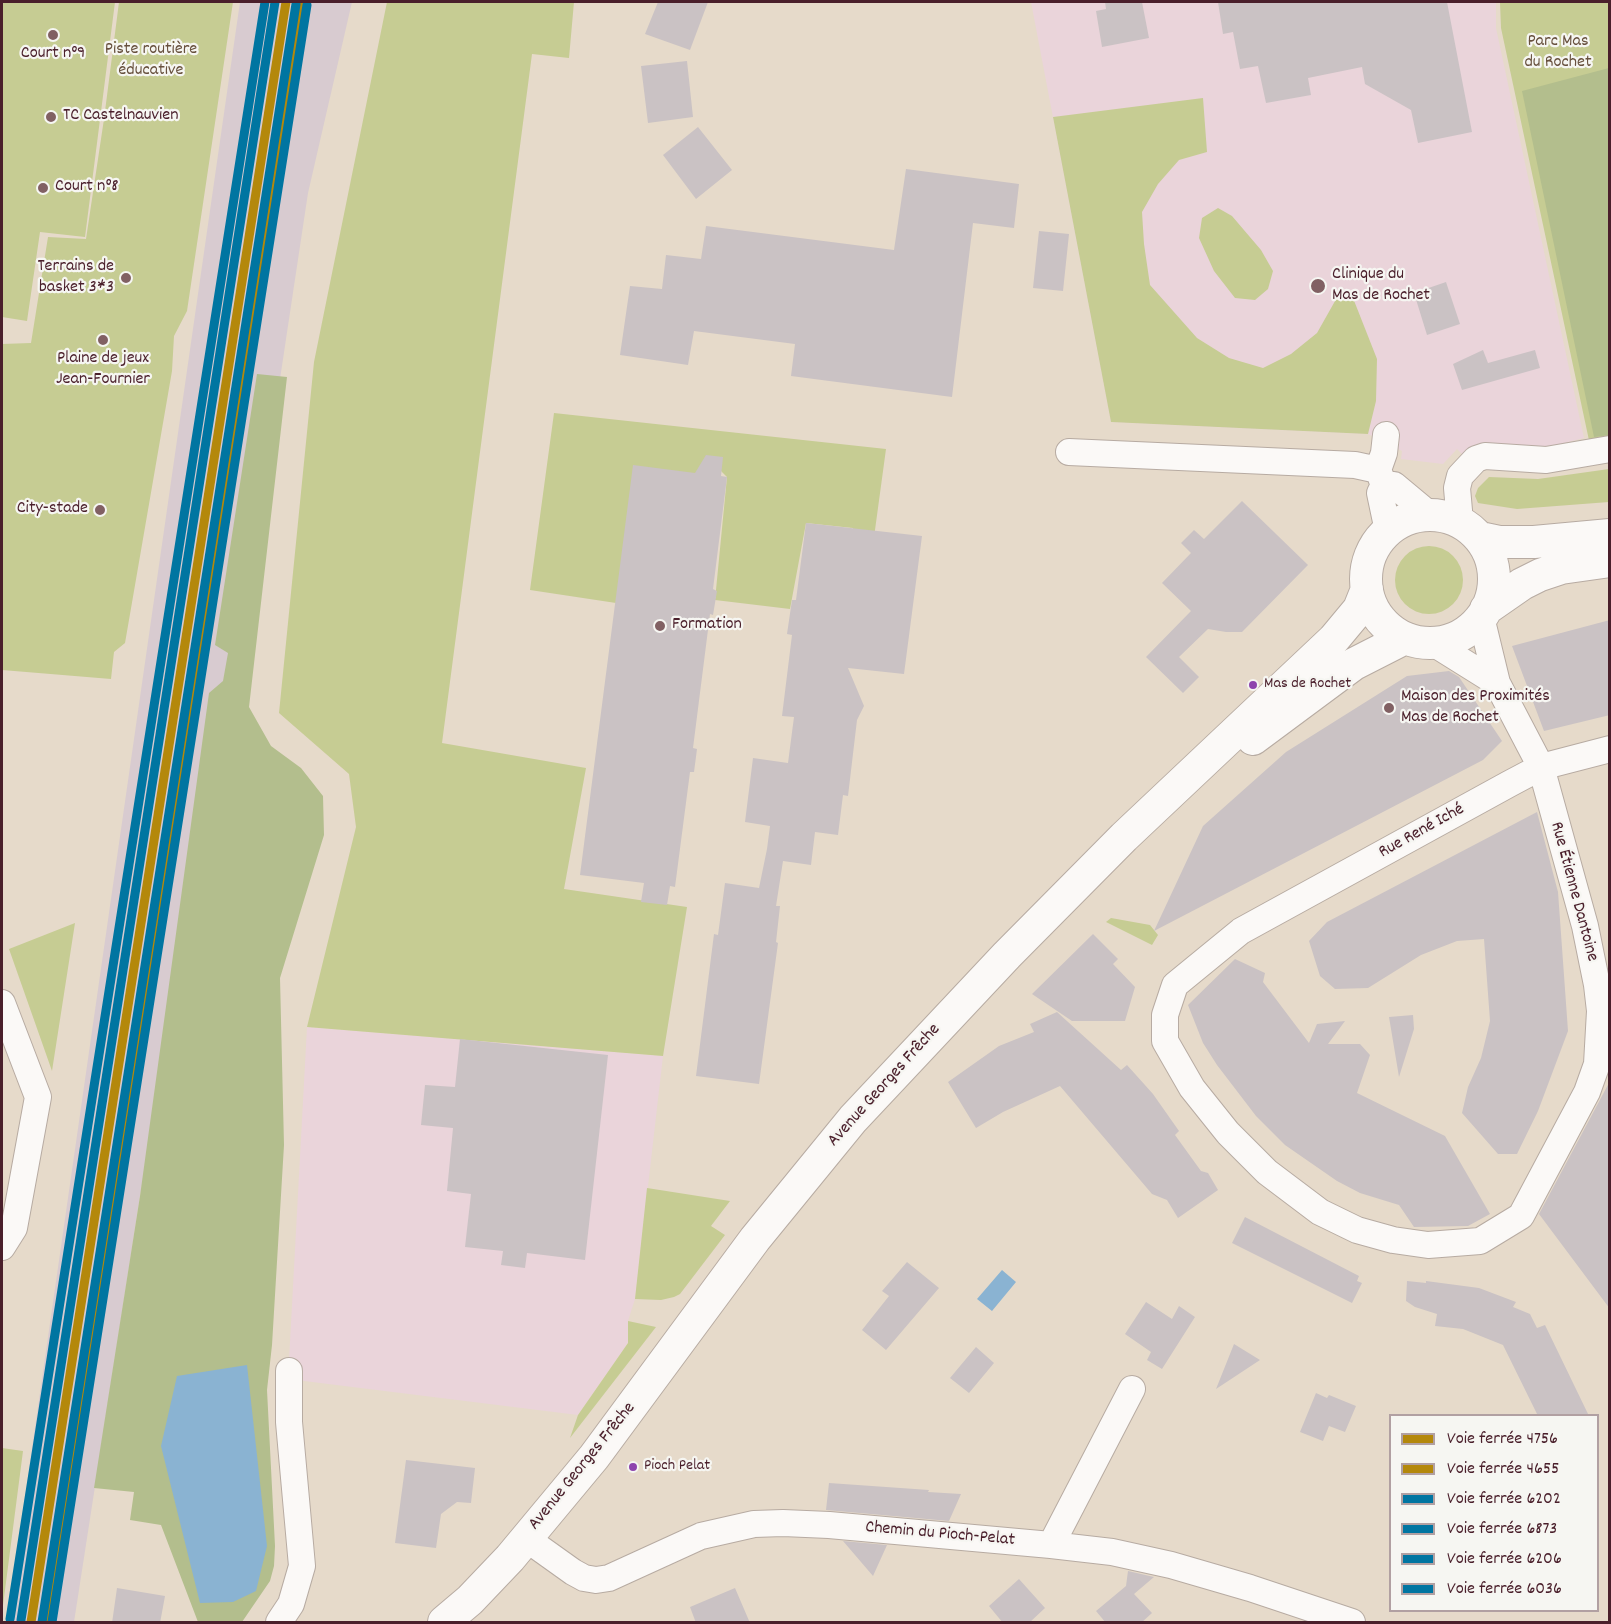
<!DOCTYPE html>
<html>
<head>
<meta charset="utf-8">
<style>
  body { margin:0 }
  #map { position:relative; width:1611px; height:1624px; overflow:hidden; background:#e6daca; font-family:Dekko,sans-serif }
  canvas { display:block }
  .frame { position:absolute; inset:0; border:3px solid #4a1f2b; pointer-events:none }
  .legend { position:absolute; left:1389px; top:1414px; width:210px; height:198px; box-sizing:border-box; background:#f6f6f2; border:2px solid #b1a0a2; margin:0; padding:8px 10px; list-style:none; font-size:18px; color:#4a1f2b }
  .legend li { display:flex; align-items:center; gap:12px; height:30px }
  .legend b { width:30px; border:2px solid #b1a0a2 }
</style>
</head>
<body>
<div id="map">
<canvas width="1611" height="1624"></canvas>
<div class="frame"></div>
<ul class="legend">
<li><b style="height:8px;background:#b4880b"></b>Voie ferrée 4756</li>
<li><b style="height:8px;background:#b4880b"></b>Voie ferrée 4655</li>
<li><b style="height:8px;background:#0075a1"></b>Voie ferrée 6202</li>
<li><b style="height:8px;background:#0075a1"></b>Voie ferrée 6873</li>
<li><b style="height:8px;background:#0075a1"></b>Voie ferrée 6206</li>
<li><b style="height:8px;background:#0075a1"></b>Voie ferrée 6036</li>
</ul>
</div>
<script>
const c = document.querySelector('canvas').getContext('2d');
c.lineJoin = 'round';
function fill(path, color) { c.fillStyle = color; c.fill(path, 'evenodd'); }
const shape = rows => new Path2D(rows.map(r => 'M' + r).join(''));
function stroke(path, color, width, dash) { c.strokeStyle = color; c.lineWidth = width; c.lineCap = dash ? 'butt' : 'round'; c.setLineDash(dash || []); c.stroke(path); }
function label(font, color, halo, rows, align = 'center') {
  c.font = font + ' Dekko,sans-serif'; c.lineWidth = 4.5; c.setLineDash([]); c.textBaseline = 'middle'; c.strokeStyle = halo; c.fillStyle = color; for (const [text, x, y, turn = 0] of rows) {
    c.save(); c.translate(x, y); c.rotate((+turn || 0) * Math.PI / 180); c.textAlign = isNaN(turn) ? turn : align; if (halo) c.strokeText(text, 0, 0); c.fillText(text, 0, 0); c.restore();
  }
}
fill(shape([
  [1031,2,1496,2,1496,28,1584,438,1541,449,1487,443,1463,455,1457,449,1443,464,1401,459,1402,451,1368,434,1111,422],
  [307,1027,663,1056,635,1299,628,1321,628,1343,578,1415,288,1379]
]), '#ead4da');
fill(shape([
  [240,2,352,2,308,193,230,711,140,1196,74,1622,7,1622]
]), '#d8cbd0');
fill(shape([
  [2,2,115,2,85,237,40,232,27,321,2,317],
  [119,2,233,2,187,311,174,336,172,371,125,643,114,652,111,679,2,670,2,344,31,343,48,237,86,239,104,119],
  [387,2,574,2,569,58,532,54,442,743,586,768,564,889,687,907,663,1056,307,1027,356,827,349,774,279,713,314,362],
  [1500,2,1609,2,1609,442,1590,445,1501,28],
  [1203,98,1207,152,1179,160,1158,184,1142,212,1144,244,1150,285,1197,338,1229,358,1263,368,1291,354,1317,333,1339,294,1353,298,1377,359,1376,401,1368,434,1111,422,1053,117],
  [1218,208,1232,216,1261,250,1273,271,1268,289,1255,300,1235,298,1214,271,1199,238,1202,218],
  [554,413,886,449,872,552,850,550,853,528,806,523,790,609,715,600,727,477,721,471,616,603,530,590],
  [1609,469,1609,502,1517,509,1478,503,1475,496,1478,488,1489,477,1538,479],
  '1395 580a34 34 0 1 1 68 0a34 34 0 1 1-68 0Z',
  [1111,918,1150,925,1158,935,1152,945,1106,922],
  [75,923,52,1071,9,949],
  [647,1188,730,1201,711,1226,725,1235,680,1294,674,1297,661,1300,635,1299],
  [628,1321,656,1327,570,1438,578,1415,628,1343],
  [2,1448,23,1451,2,1613]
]), '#c6cc93');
fill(shape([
  [1609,68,1610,435,1594,437,1522,91],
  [257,374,287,377,249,707,271,746,301,768,323,796,324,835,280,978,284,1145,272,1345,267,1390,275,1546,274,1566,270,1581,242,1622,198,1622,161,1525,130,1520,134,1492,94,1488,140,1196,209,693,223,681,228,653,215,645]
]), '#b3be8d');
fill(shape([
  [1002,1270,1016,1282,992,1311,977,1299],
  [247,1365,267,1546,256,1591,233,1602,200,1603,161,1446,177,1376]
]), '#8ab3d2');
fill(shape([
  [658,2,708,2,690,50,645,34],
  [1105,2,1142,2,1149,38,1102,47,1096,11,1106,9],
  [1218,2,1447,2,1472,132,1418,143,1411,110,1365,84,1362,67,1308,78,1311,95,1266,103,1258,66,1240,69,1233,32,1223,34],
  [687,61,693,117,648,123,641,66],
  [698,127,732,170,696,199,663,155],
  [906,169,1019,184,1014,228,973,223,952,397,791,376,795,344,694,331,688,365,620,355,630,286,662,289,666,255,701,259,706,226,894,250],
  [1039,231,1069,234,1063,291,1033,288],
  [1446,282,1460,324,1427,335,1414,293],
  [1483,350,1488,363,1535,350,1540,368,1462,390,1453,364],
  [706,455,723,457,721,476,727,477,713,589,717,591,713,615,710,614,693,748,697,749,694,772,690,772,675,887,670,886,667,905,641,902,644,883,580,875,633,465,695,473],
  [1242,501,1308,565,1242,632,1226,632,1208,629,1179,657,1199,677,1183,693,1146,657,1191,611,1162,583,1191,553,1181,543,1194,530,1204,539],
  [806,523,922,536,904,674,848,668,864,706,857,720,848,796,843,795,838,835,815,832,811,865,783,861,776,906,780,906,776,942,778,943,759,1084,696,1076,714,934,718,935,725,883,759,888,767,849,770,826,745,822,753,758,788,763,794,717,782,716,792,635,787,634,792,600,796,600],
  [1610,620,1610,715,1544,731,1512,646],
  [1449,671,1459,677,1502,741,1483,760,1154,931,1203,826,1286,752,1407,676],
  [1537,812,1558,892,1568,1031,1538,1111,1517,1154,1498,1154,1462,1113,1468,1087,1481,1058,1490,1021,1484,939,1457,941,1421,955,1368,988,1335,989,1320,976,1309,941,1327,922],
  [1093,934,1118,959,1113,964,1135,987,1125,1021,1072,1021,1032,994],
  [1235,959,1265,973,1263,982,1309,1043,1317,1024,1345,1021,1328,1044,1360,1044,1370,1055,1357,1093,1445,1136,1490,1214,1468,1226,1414,1227,1399,1205,1360,1193,1337,1181,1285,1145,1256,1116,1217,1065,1203,1043,1188,1005],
  [1057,1012,1121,1070,1127,1065,1153,1094,1179,1131,1175,1135,1201,1171,1208,1173,1218,1190,1178,1218,1167,1200,1152,1194,1060,1086,1003,1112,976,1128,948,1082,999,1046,1034,1032,1030,1024],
  [1413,1015,1414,1029,1399,1077,1389,1017],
  [460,1039,608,1055,585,1260,527,1253,525,1268,501,1265,503,1251,465,1247,471,1194,447,1191,453,1128,421,1125,425,1085,455,1087],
  [1610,1081,1610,1309,1539,1214],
  [1245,1217,1359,1276,1357,1281,1362,1283,1352,1303,1232,1243],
  [907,1262,939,1288,886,1350,862,1330,889,1296,882,1291],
  [1407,1281,1426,1283,1426,1281,1479,1288,1516,1302,1513,1307,1530,1314,1537,1328,1545,1325,1589,1416,1538,1416,1503,1345,1463,1329,1435,1326,1437,1314,1415,1307,1406,1301],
  [1146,1302,1172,1319,1179,1306,1195,1317,1162,1369,1147,1360,1151,1352,1125,1334],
  [1234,1344,1260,1360,1216,1389],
  [976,1347,994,1363,969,1393,950,1378],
  [1316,1393,1327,1398,1329,1395,1356,1406,1345,1432,1329,1426,1323,1441,1300,1432],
  [406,1460,475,1468,471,1503,457,1502,441,1514,436,1548,395,1543],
  [829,1483,929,1490,928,1492,961,1494,949,1521,826,1510],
  [843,1541,887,1545,873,1576],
  [1128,1571,1154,1577,1134,1594,1152,1613,1141,1623,1106,1623,1096,1611,1126,1586],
  [1019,1579,1045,1608,1029,1623,1003,1623,989,1606],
  [117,1588,165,1596,160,1623,112,1623],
  [735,1588,750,1623,696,1623,690,1607]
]), '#cac2c4');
const minor = shape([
  [1069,452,1355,465,1378,470],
  [1384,485,1394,485,1430,515],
  [1384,485,1378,470,1384,453,1386,435],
  [1384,485,1380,493,1388,531],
  [1460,522,1457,488,1460,476,1476,459,1485,456,1546,460,1610,449],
  [1481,617,1497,683,1541,767,1585,926,1597,985,1600,1011,1597,1064,1587,1092,1521,1216,1480,1241,1428,1245,1393,1240,1357,1230,1320,1212,1267,1172,1228,1133,1192,1088,1165,1041,1165,1015,1175,985,1241,931,1509,784,1541,767,1610,749],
  [1433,643,1497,683],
  [2,1003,38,1097,14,1228,2,1247],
  [1051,1545,1132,1389],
  [538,1547,573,1572,584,1578,596,1580,609,1578,701,1536,754,1524,783,1523,829,1525,1051,1545,1112,1552,1171,1565,1250,1588,1352,1622],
  [279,1622,291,1604,302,1566,289,1422,289,1371]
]);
const major = shape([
  '1366 579a64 64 0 1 1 128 0a64 64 0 1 1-128 0Z',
  [1480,538,1499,542,1534,542,1610,535],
  [1486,609,1522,584,1540,575,1561,568,1610,561],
  [1253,739,1354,664,1405,638],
  [444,1622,470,1600,510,1558,594,1457,755,1239,853,1119,1007,955,1124,837,1334,639,1359,609,1367,589]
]);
stroke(minor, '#b7aba2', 28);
stroke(major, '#b7aba2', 34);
stroke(minor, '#fbf9f7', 26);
stroke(major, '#fbf9f7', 32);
stroke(shape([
  [46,1622,300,2]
]), '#b4880b', 9);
stroke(shape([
  [31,1622,286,2]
]), '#b4880b', 9);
stroke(shape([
  [42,1622,296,4]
]), '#0075a1', 9);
stroke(shape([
  [21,1620,275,2]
]), '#0075a1', 9);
stroke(shape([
  [52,1622,307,5]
]), '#0075a1', 9);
stroke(shape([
  [10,1619,265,2]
]), '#0075a1', 9);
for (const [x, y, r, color] of [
  [53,35,6,"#816063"],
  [51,117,6,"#816063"],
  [43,188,6,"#816063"],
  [126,278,6,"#816063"],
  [1318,286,8,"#816063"],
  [103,340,6,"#816063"],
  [100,510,6,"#816063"],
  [660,626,6,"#816063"],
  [1253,685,5,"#8e44ad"],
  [1389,708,6,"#816063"],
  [633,1467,5,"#8e44ad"]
]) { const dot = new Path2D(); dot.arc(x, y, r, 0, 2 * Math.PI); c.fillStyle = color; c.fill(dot); stroke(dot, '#f6f6f2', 2); }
label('16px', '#4a1f2b', '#f6f6f2', [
  ["Mas de Rochet",1264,685],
  ["Pioch Pelat",644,1467]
], 'left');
label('18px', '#67503d', '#f6f6f2', [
  ["Parc Mas",1558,43],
  ["du Rochet",1558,64],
  ["Piste routière",151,51],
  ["éducative",151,72]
]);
label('18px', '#4a1f2b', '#f6f6f2', [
  ["Court n°9",53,55,"center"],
  ["TC Castelnauvien",63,117],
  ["Court n°8",55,188],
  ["Terrains de",114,268,"right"],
  ["basket 3*3",114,289,"right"],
  ["Clinique du",1332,276],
  ["Mas de Rochet",1332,297],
  ["Plaine de jeux",103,360,"center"],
  ["Jean-Fournier",103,381,"center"],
  ["City-stade",88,510,"right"],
  ["Formation",672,626],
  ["Maison des Proximités",1401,698],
  ["Mas de Rochet",1401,719]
], 'left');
label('18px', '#4a1f2b', '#f6f6f2', [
  ["Rue René Iché",1422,832,-29],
  ["Rue Étienne Dantoine",1573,892,75],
  ["Avenue Georges Frêche",885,1086,-48],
  ["Avenue Georges Frêche",583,1467,-51],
  ["Chemin du Pioch-Pelat",940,1535,5]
]);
</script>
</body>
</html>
